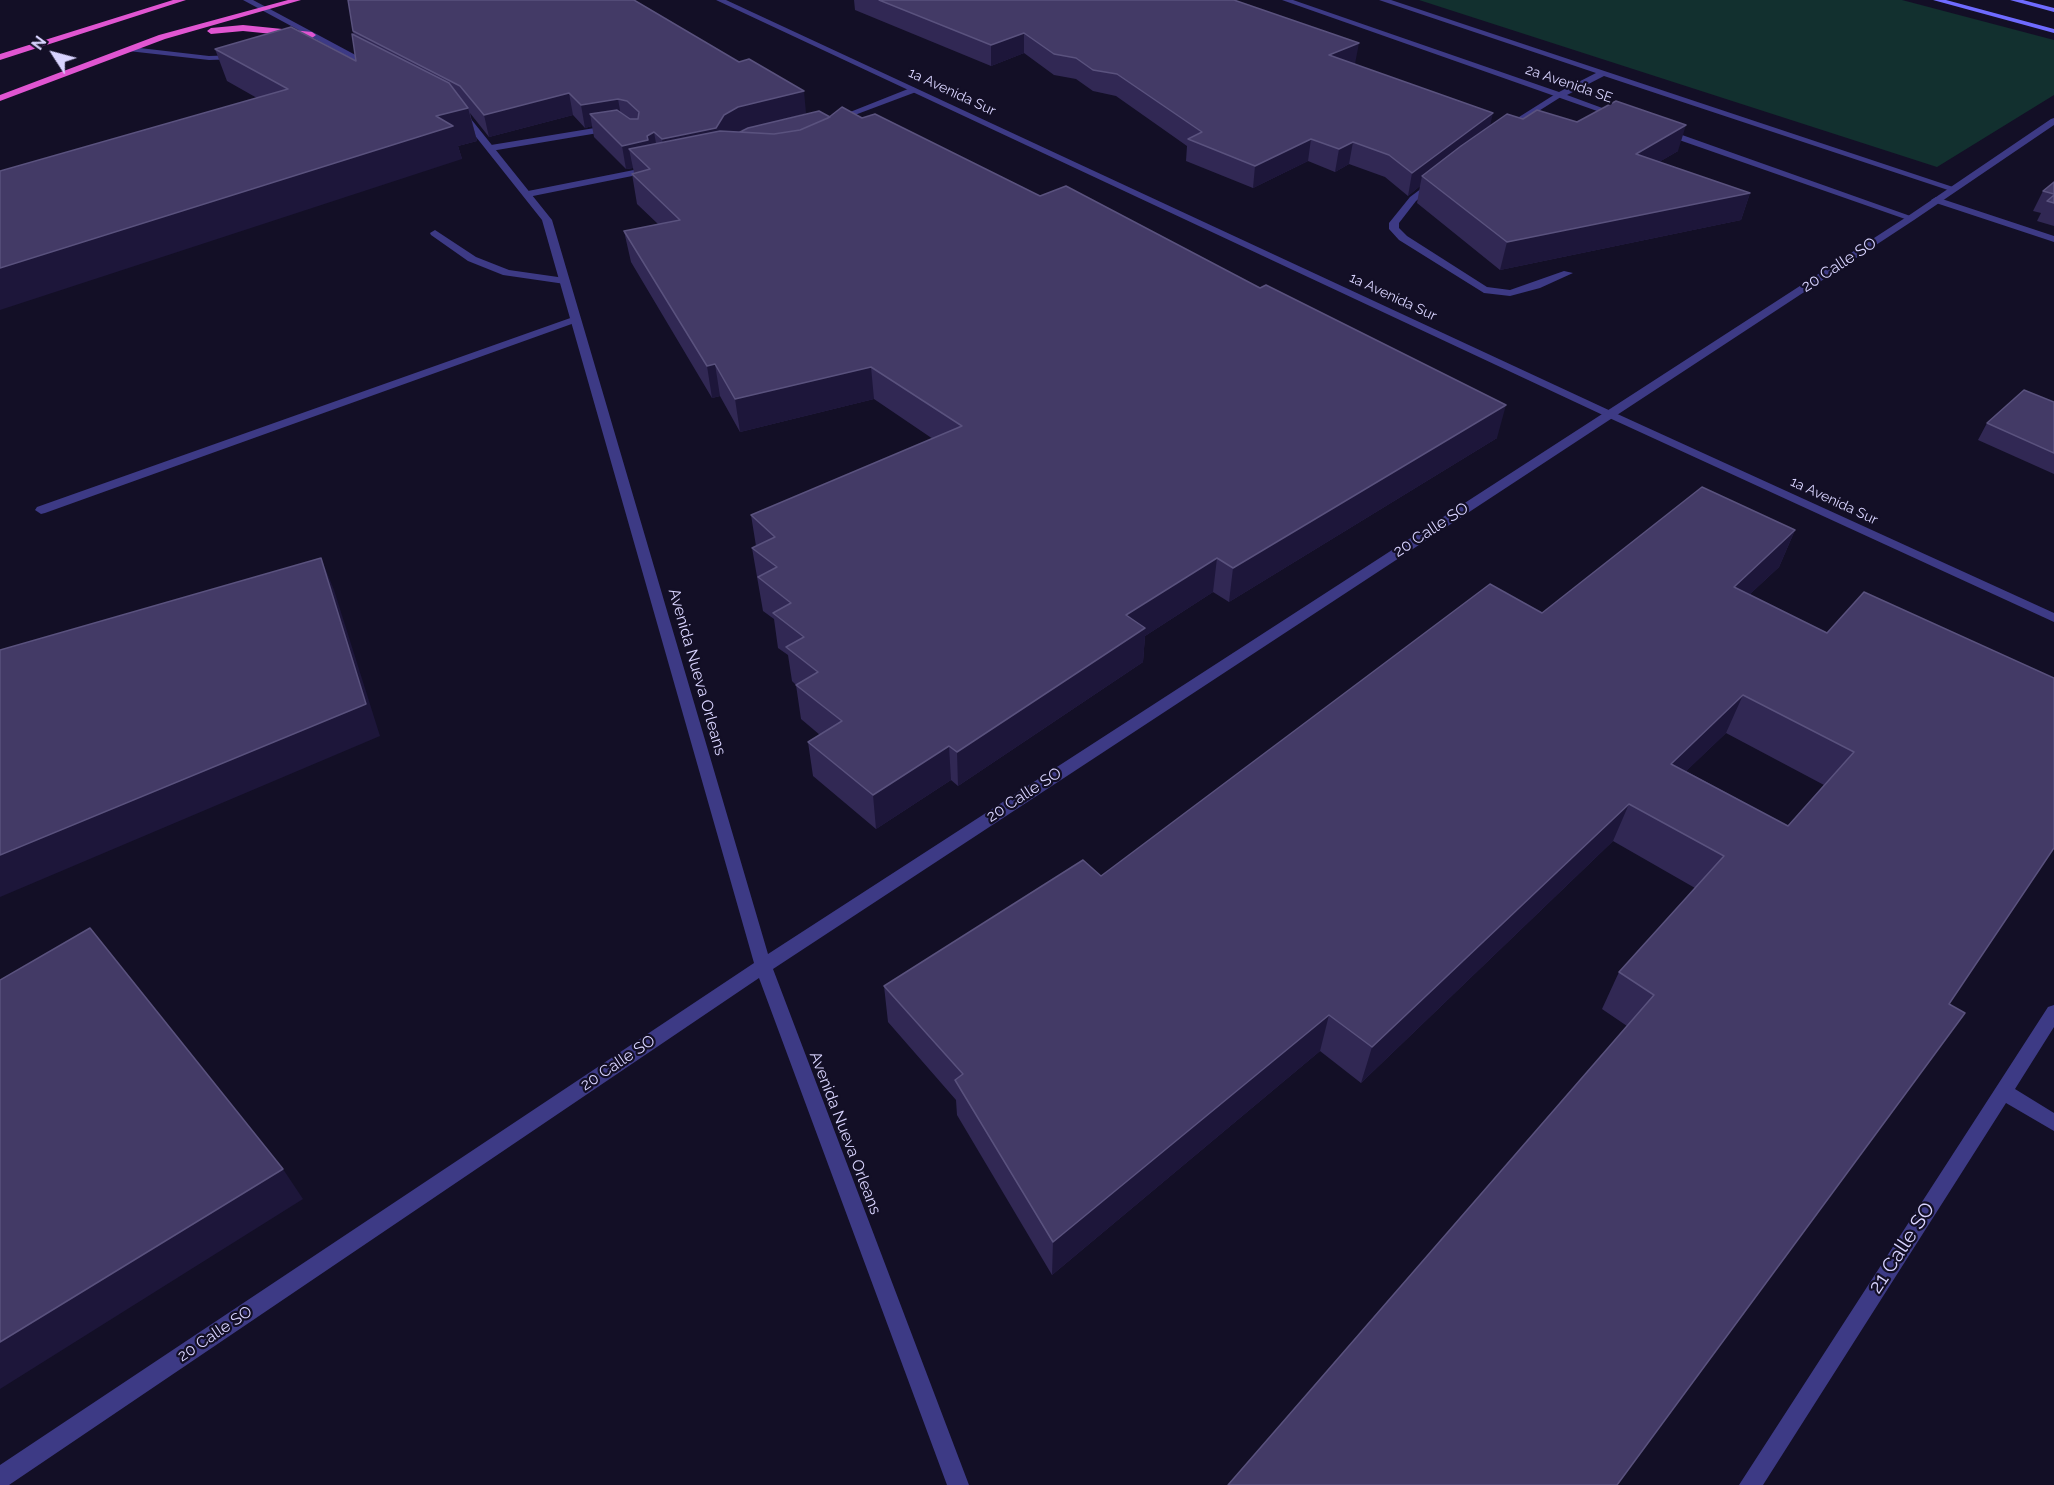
<!DOCTYPE html>
<html>
<head>
<meta charset="utf-8">
<style>
  body { margin:0 }
  #map { position:relative; width:2054px; height:1485px; overflow:hidden; background:#130f26; font-family:Raleway,sans-serif }
  canvas { display:block }
  .north { position:absolute; left:24px; top:24px; width:60px; height:60px; -webkit-text-stroke:4px #130f26; paint-order:stroke; rotate:306deg; font-size:16px; font-weight:700; line-height:24px; text-align:center; color:#d9d4ff }
  .north::after { content:''; display:block; margin:auto; width:21px; height:27px; background:#d9d4ff; clip-path:polygon(50% 0,100% 100%,50% 72%,0 100%) }
</style>
</head>
<body>
<div id="map">
<canvas width="2054" height="1485"></canvas>
<div class="north">N</div>
</div>
<script>
const c = document.querySelector('canvas').getContext('2d');
c.lineJoin = 'round';
function fill(path, color) { c.fillStyle = color; c.fill(path, 'evenodd'); }
const shape = rows => new Path2D(rows.map(r => 'M' + r).join(''));
function stroke(path, color, width, dash) { c.strokeStyle = color; c.lineWidth = width; c.lineCap = dash ? 'butt' : 'round'; c.setLineDash(dash || []); c.stroke(path); }
function label(font, color, halo, rows, align = 'center') {
  c.font = font + ' Raleway,sans-serif'; c.lineWidth = 4.5; c.setLineDash([]); c.textBaseline = 'middle'; c.strokeStyle = halo; c.fillStyle = color; for (const [text, x, y, turn = 0] of rows) {
    c.save(); c.translate(x, y); c.rotate((+turn || 0) * Math.PI / 180); c.textAlign = isNaN(turn) ? turn : align; if (halo) c.strokeText(text, 0, 0); c.fillText(text, 0, 0); c.restore();
  }
}
fill(shape([
  [1419,0,1902,0,2054,40,2054,95,1937,167]
]), '#12302f');
fill(shape([
  [131,47,209,56,238,55,242,57,238,59,209,60,128,51,128,47,131,47],
  [913,87,917,90,916,92,844,119,845,124,839,124,835,118,913,87],
  [1557,93,1564,95,1507,131,1500,129,1557,93],
  [613,125,616,126,616,130,491,151,486,148,491,145,613,125],
  [654,166,657,167,657,171,528,197,523,194,528,191,654,166],
  [1434,179,1437,180,1437,184,1416,201,1399,223,1399,228,1407,236,1487,287,1510,290,1564,271,1573,273,1540,288,1510,296,1484,293,1399,240,1389,229,1389,223,1410,197,1434,179],
  [1936,197,2054,236,2054,242,1933,202,1931,200,1936,197],
  [435,230,476,257,509,270,565,278,570,281,565,284,503,275,468,261,431,235,430,233,435,230],
  [576,316,581,319,580,321,45,513,41,514,35,510,37,507,576,316]
]), '#3d3a85');
fill(shape([
  [716,0,726,0,1613,412,2054,613,2054,622,1605,416,716,0],
  [1282,0,1293,0,1559,92,1596,73,1379,0,1391,0,1959,189,1951,191,1604,76,1567,95,1624,116,1617,118,1282,0],
  [1662,130,1668,130,1916,218,1908,220,1662,134,1662,130],
  [2054,1005,2054,1027,2015,1089,2054,1113,2054,1131,2006,1103,1763,1485,1739,1485,2048,1007,2054,1005]
]), '#3d3a85');
fill(shape([
  [243,0,253,0,376,66,369,68,243,0],
  [457,109,463,109,552,220,768,954,1908,216,2051,119,2054,118,2054,125,1914,220,773,969,969,1485,947,1485,759,978,9,1485,0,1485,0,1465,754,963,542,220,457,113,457,109]
]), '#3d3a85');
fill(shape([
  [1933,0,1946,0,2054,29,2054,33,1933,0],
  [2010,0,2023,0,2054,8,2054,12,2010,0]
]), '#6f6bff');
fill(shape([
  [173,0,186,0,0,60,0,54,173,0],
  [288,0,301,0,165,39,0,101,0,95,159,35,288,0],
  [243,25,312,32,316,35,312,38,243,31,211,34,207,31,211,28,243,25]
]), '#e055d1');
fill(shape([
  [854,0,1234,0,1355,64,1354,64,1490,125,1523,119,1577,122,1678,151,1659,162,1750,193,1741,220,1500,270,1417,203,1420,186,1408,196,1385,177,1349,164,1335,172,1308,161,1253,188,1186,161,1187,146,1116,96,1093,91,1076,79,1054,75,1024,53,991,66,855,10],
  [353,31,806,113,741,130,737,132,830,117,862,118,1497,438,1229,602,1213,592,1145,636,1143,662,958,786,951,780,876,829,813,776,808,742,820,735,801,719,796,685,792,681,788,655,778,648,774,619,763,611,752,548,756,546,751,515,933,439,874,399,740,432,720,396,712,398,631,262,624,231,658,224,637,204,632,174,634,173,633,168,626,169,594,137,592,126,585,128,573,115,489,137,470,113,477,141,458,146,462,159,257,98,227,81,215,49,356,61],
  [2054,182,2054,226,2037,221,2041,213,2033,211,2043,191],
  [2054,402,2054,474,1978,440,1987,423],
  [1795,530,1779,567,1750,594,1827,633,2054,678,1627,1026,1602,1009,1619,972,1695,888,1613,841,1361,1083,1320,1051,1052,1275,957,1115,956,1100,888,1022,884,986,1101,876,1542,613],
  [1726,733,1824,785,1788,826,1686,771]
]), '#312854');
fill(shape([
  [1024,33,1024,53,991,66,991,45],
  [1359,43,1355,64,1326,77,1329,55],
  [804,91,806,113,741,130,727,138,666,162,662,139,724,115,738,107],
  [569,93,573,115,489,137,484,115],
  [618,99,622,122,590,114,592,126,585,128,581,105],
  [468,108,477,141,458,146,462,159,0,310,0,268,436,116],
  [1493,113,1488,135,1422,176,1420,186,1408,196,1412,173],
  [1686,125,1678,151,1628,180,1636,154],
  [654,132,658,155,629,149,633,168,626,169,622,146,647,136],
  [1311,139,1308,161,1253,188,1255,166],
  [1353,142,1349,164,1335,172,1339,149],
  [1750,193,1741,220,1500,270,1507,242],
  [715,364,720,396,712,398,707,366],
  [871,367,874,399,740,432,735,399],
  [1506,405,1497,438,1229,602,1233,568],
  [1795,530,1779,567,1718,624,1734,587],
  [321,558,334,590,380,736,0,897,0,855],
  [1217,558,1213,592,1145,636,1143,662,958,786,957,752,1126,615],
  [1743,695,1726,733,1655,801,1671,764],
  [949,746,951,780,876,829,873,795],
  [1629,804,1613,841,1361,1083,1372,1047],
  [1329,1015,1320,1051,1052,1275,1053,1242],
  [283,1169,303,1199,0,1389,0,1342]
]), '#1d163a');
const building = shape([
  [348,0,634,0,739,62,749,59,804,91,738,107,724,115,716,128,662,139,654,132,647,136,648,140,622,146,590,114,617,110,630,119,638,119,639,112,627,101,618,99,581,105,569,93,484,115,460,86,353,31,348,0],
  [879,0,1234,0,1359,43,1329,55,1493,113,1412,173,1389,155,1353,142,1339,149,1311,139,1255,166,1188,139,1202,132,1117,74,1093,70,1076,58,1054,54,1024,33,991,45,879,0],
  [291,27,356,61,352,34,449,83,468,108,436,116,453,126,0,268,0,171,288,89,215,49,291,27],
  [1616,101,1686,125,1636,154,1750,193,1507,242,1422,176,1461,146,1507,114,1523,119,1537,110,1577,122,1616,101],
  [842,107,862,118,875,114,1040,196,1066,186,1260,288,1266,285,1506,405,1233,568,1217,558,1126,615,1145,628,957,752,949,746,873,795,808,742,842,721,796,685,818,672,786,647,804,637,773,613,791,603,758,577,777,567,752,548,775,537,751,515,962,426,871,367,735,399,715,364,707,366,624,231,680,220,632,174,650,169,629,149,720,131,774,134,800,130,828,118,842,107],
  [819,111,830,117,800,130,774,134,740,132,748,128,819,111],
  [2054,182,2054,194,2043,191,2054,182],
  [2054,195,2054,203,2047,201,2054,195],
  [2024,390,2054,402,2054,453,1987,423,2024,390],
  [1702,487,1795,530,1734,587,1827,633,1864,592,2054,678,2054,848,1949,1004,1965,1013,1617,1485,1228,1485,1654,995,1619,972,1724,856,1629,804,1372,1047,1329,1015,1053,1242,955,1080,963,1074,884,986,1083,860,1101,876,1490,584,1542,613,1702,487],
  [1743,695,1854,752,1788,826,1671,764,1743,695],
  [321,558,366,704,0,855,0,650,321,558],
  [90,928,283,1169,0,1342,0,980,90,928]
]);
fill(building, '#433a66');
stroke(building, '#5a527e', 1.5);
label('14px', '#d9d4ff', '#130f26', [
  ["2a Avenida SE",1569,84,19],
  ["1a Avenida Sur",952,92,25],
  ["1a Avenida Sur",1393,297,25],
  ["1a Avenida Sur",1834,501,25]
]);
label('16px', '#d9d4ff', '#130f26', [
  ["20 Calle SO",1839,265,-33],
  ["20 Calle SO",1431,530,-33],
  ["Avenida Nueva Orleans",697,672,74],
  ["20 Calle SO",1024,795,-33],
  ["20 Calle SO",618,1063,-34],
  ["Avenida Nueva Orleans",845,1133,69],
  ["20 Calle SO",215,1334,-34]
]);
label('20px', '#d9d4ff', '#130f26', [
  ["21 Calle SO",1902,1248,-57]
]);
</script>
</body>
</html>
